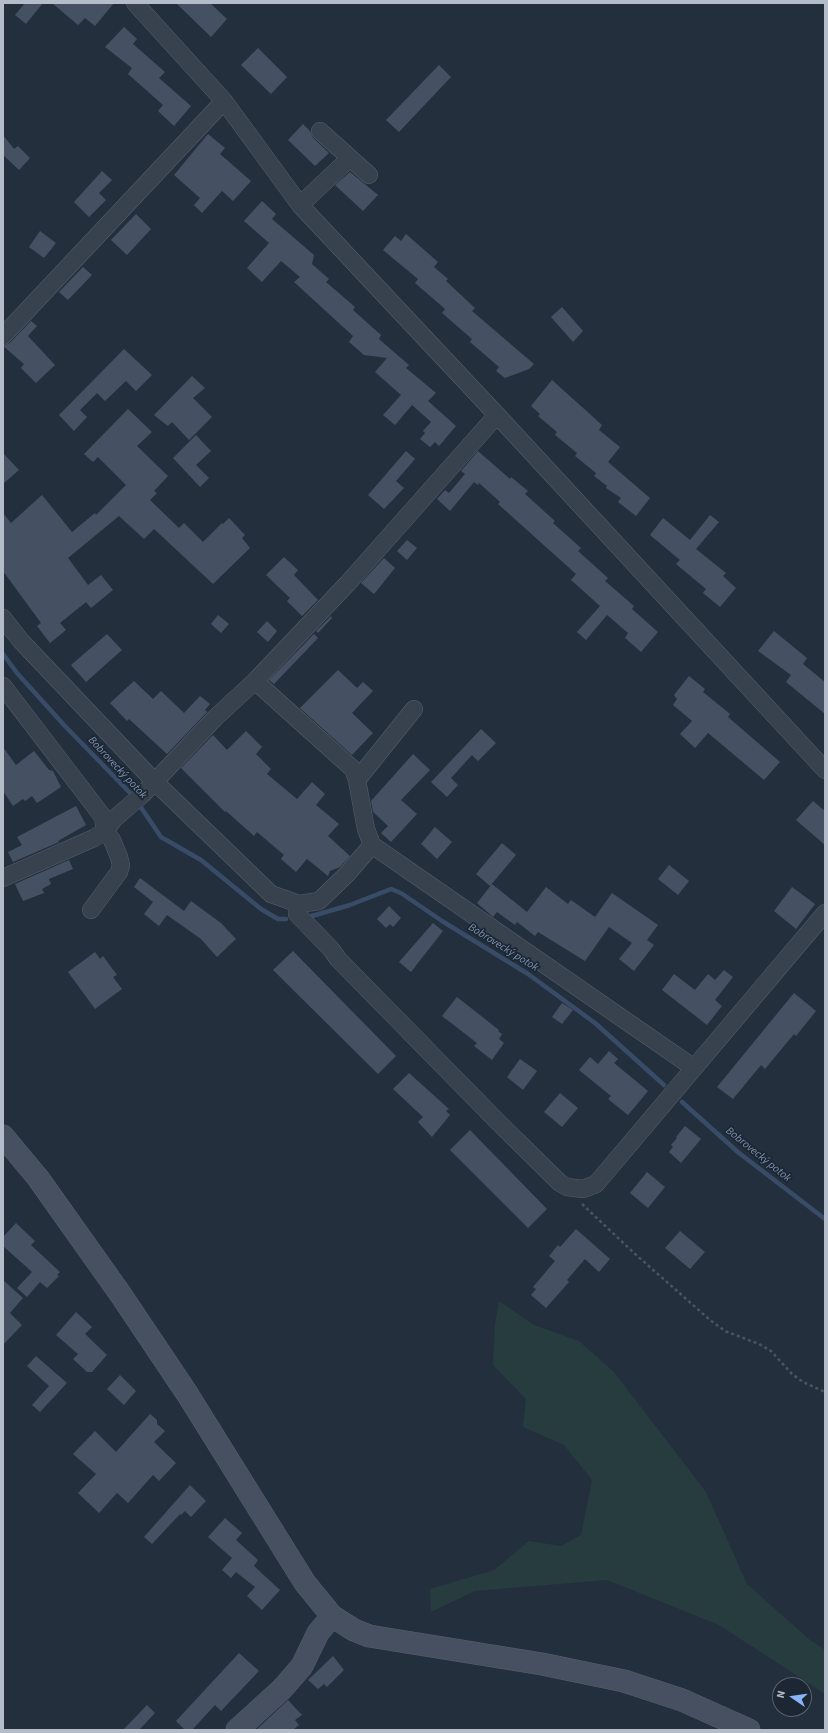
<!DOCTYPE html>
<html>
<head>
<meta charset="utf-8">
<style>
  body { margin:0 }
  #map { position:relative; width:828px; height:1733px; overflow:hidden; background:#242f3e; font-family:"Source Sans 3",sans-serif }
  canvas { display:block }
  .frame { position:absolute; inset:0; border:4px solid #b4bcc9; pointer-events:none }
  .north { position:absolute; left:772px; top:1677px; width:40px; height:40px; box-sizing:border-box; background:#1d2633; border:1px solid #59626f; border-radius:50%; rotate:283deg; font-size:11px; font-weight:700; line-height:16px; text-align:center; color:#b4bcc9 }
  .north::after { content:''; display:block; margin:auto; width:14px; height:18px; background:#8ab4f8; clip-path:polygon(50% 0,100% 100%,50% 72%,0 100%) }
</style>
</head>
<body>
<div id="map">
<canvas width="828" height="1733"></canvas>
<div class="frame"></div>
<div class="north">N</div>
</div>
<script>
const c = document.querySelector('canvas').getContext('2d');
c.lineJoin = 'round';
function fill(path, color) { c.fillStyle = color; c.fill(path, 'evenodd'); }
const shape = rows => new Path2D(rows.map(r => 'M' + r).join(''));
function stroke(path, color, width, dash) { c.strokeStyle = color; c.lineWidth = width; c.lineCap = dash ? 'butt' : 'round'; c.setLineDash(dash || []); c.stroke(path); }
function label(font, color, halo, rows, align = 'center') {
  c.font = font + ' "Source Sans 3",sans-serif'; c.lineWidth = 3.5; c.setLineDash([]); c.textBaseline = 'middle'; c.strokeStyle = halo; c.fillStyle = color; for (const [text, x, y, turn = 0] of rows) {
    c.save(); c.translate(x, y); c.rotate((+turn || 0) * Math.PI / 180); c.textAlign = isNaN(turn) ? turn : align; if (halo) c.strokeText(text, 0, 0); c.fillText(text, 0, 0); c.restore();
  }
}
fill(shape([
  [499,1301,534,1325,579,1341,614,1372,706,1492,747,1584,810,1640,825,1650,825,1694,719,1625,607,1580,475,1591,431,1612,430,1589,494,1570,529,1541,561,1546,581,1535,592,1480,564,1445,523,1427,526,1399,493,1365,495,1324]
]), '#263c3f');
stroke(shape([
  [3,654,17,673,64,725,134,797],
  [138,803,161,837,201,860,261,909,278,919,286,919],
  [312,916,350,905,391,889,401,893,442,921,528,974,595,1023,664,1085],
  [682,1102,739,1153,825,1219]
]), '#394c67', 4.5);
fill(shape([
  [25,3,43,3,26,24,15,15],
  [52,3,114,3,95,26,85,18,78,25],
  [176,3,210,3,227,19,211,37],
  [124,27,137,39,133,44,165,72,159,78,191,106,174,126,158,111,163,105,128,74,132,68,105,47],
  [258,48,287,77,271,94,241,65],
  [439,65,451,77,399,132,386,120],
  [303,124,310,131,313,138,329,153,315,166,288,140],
  [208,134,225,148,220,154,251,181,233,201,222,191,202,213,194,205,200,198,174,175],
  [3,135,14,149,18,146,30,158,19,170,3,155],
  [102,171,112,180,99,193,106,200,89,217,74,202],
  [350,172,378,195,363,211,335,185],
  [262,201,276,214,272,219,314,255,312,264,329,279,326,282,355,307,353,310,381,335,379,339,409,365,406,368,436,393,428,401,456,426,439,446,435,442,430,447,420,439,425,433,423,431,431,422,412,405,395,425,383,415,401,395,375,372,387,358,364,355,349,342,353,336,294,282,300,277,281,261,262,282,247,268,269,243,244,221],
  [136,214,151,229,127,255,111,240],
  [40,231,56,243,44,258,29,247],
  [406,234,438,262,434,267,448,279,446,281,475,308,472,311,534,364,529,369,505,378,496,371,499,367,470,342,472,339,442,313,445,309,415,283,418,279,383,250,395,236,401,241],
  [83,267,92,275,68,300,59,292],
  [562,307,583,331,573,342,551,317],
  [31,321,37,326,28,336,55,365,36,383,21,368,24,364,3,346,10,343],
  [124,349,152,375,136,391,126,381,105,401,97,393,80,410,87,417,74,431,59,415],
  [192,376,205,388,193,398,212,417,189,440,172,422,168,426,154,415],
  [552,380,602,425,599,430,620,447,608,462,650,498,636,516,618,502,621,498,606,488,607,486,594,476,596,473,575,456,577,453,555,435,557,432,538,416,540,414,531,406],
  [128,409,152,432,137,446,168,476,154,491,157,493,150,500,179,528,184,523,203,542,222,523,223,524,229,518,245,535,242,538,250,548,213,584,154,529,144,539,119,516,68,558,88,585,101,575,113,590,91,608,86,602,60,623,66,630,50,643,37,626,41,623,3,571,3,513,11,523,42,495,72,532,95,513,96,515,126,485,98,457,93,462,84,454],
  [196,435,211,451,196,465,209,478,200,487,173,458],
  [406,451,415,459,396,481,404,488,384,509,368,495],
  [478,451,510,479,511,477,528,491,525,494,555,521,553,523,581,548,578,551,608,578,605,581,634,606,632,609,658,632,641,652,625,638,628,633,607,615,586,640,577,632,600,606,571,580,576,574,498,504,500,502,479,483,478,485,474,482,450,511,437,499,445,490,449,493,465,474,461,471],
  [3,453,19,470,3,484],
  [710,515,719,522,696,549,726,573,723,576,736,588,720,607,703,593,706,589,676,564,680,560,650,535,663,518,690,540],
  [407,540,417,548,407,560,397,551],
  [284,557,298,570,294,575,318,600,302,616,287,601,290,598,266,575],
  [384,558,395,568,374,594,361,583],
  [218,615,229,624,221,633,211,624],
  [331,616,332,618,318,633,316,631],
  [267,621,277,631,268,642,257,632],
  [774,631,807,658,803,664,825,682,825,714,786,682,791,675,758,651],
  [107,634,122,650,86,682,71,665],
  [314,634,318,638,274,684,269,680],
  [338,670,357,688,363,682,373,691,352,713,373,733,352,755,300,708],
  [689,676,705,689,703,692,730,714,728,717,780,762,764,780,708,733,695,748,680,734,692,721,673,705,677,699,674,695],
  [134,681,153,699,161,691,184,713,200,696,210,704,205,710,207,712,167,754,129,719,127,721,110,703],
  [481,729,496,743,478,761,472,755,451,778,458,785,447,797,431,782],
  [246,731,262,747,256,754,271,769,267,774,297,799,312,782,325,794,316,805,339,824,328,836,350,856,340,867,330,871,328,876,307,859,296,872,281,859,284,855,257,832,254,836,226,811,225,812,181,768,213,735,227,750],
  [3,747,16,765,34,751,49,770,53,771,61,787,37,803,32,796,25,801,23,799,13,806,3,791],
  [413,754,430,770,401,800,417,814,391,842,381,833,388,826,373,812,371,801],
  [813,801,825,811,825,845,796,820],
  [76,806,86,825,58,841,59,842,13,862,8,852,22,845,17,837],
  [435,827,452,842,437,859,421,844],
  [502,843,516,855,490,886,476,874],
  [69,860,73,869,49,879,51,884,42,889,44,893,23,901,15,884],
  [669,865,689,881,678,895,658,879],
  [140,878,184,911,191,901,221,923,236,939,217,957,201,939,167,915,159,926,144,914,153,902,134,887],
  [492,884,527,912,546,887,568,904,571,900,595,917,612,893,658,925,647,940,654,945,634,971,619,959,632,943,609,927,585,961,538,932,535,936,517,922,515,925,497,912,493,917,477,903],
  [792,887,815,904,796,929,774,911],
  [389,906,401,918,393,927,390,924,386,928,377,919],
  [433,923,443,931,411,972,399,962],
  [293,951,396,1056,378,1074,273,970],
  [95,952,100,959,103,956,117,975,113,977,122,989,95,1009,68,972],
  [724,970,733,977,715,1000,722,1006,707,1025,662,990,674,974,695,990,708,974,715,980],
  [794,993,816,1011,796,1036,794,1034,765,1069,761,1065,733,1099,717,1087],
  [457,997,499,1030,498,1031,502,1034,499,1039,504,1043,492,1060,474,1046,477,1043,442,1016],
  [562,1003,573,1010,562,1024,552,1017],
  [609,1051,618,1059,614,1063,648,1091,628,1115,608,1099,611,1096,579,1070,590,1057,598,1064],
  [520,1059,537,1071,523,1090,507,1077],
  [409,1073,449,1109,446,1111,450,1115,432,1137,418,1122,423,1117,393,1089],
  [560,1093,578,1108,562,1127,544,1112],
  [685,1126,701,1139,681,1163,669,1152,673,1147,671,1145,677,1138,676,1137],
  [470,1130,547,1209,528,1228,450,1150],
  [647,1172,665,1187,648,1208,630,1193],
  [16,1223,35,1241,31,1245,60,1272,57,1275,59,1276,47,1288,40,1282,27,1297,17,1288,32,1272,3,1246,3,1237],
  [576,1229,610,1259,599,1272,585,1259,567,1280,569,1282,546,1308,531,1295,536,1289,533,1287,555,1261,549,1256,558,1245,560,1247],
  [680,1231,705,1252,690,1269,665,1248],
  [3,1280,23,1298,10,1313,22,1325,3,1345],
  [76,1312,92,1327,85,1334,107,1355,92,1372,87,1372,73,1359,78,1354,56,1335],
  [36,1356,67,1383,40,1412,32,1405,49,1386,27,1366],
  [120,1375,136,1391,124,1405,107,1389],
  [150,1414,157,1420,157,1424,165,1431,154,1442,176,1463,159,1481,153,1475,128,1503,117,1493,99,1513,78,1493,96,1474,73,1454,95,1431,116,1452],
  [190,1485,206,1501,191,1517,185,1511,181,1515,180,1514,152,1544,144,1537],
  [225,1518,242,1533,236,1540,258,1560,254,1566,280,1590,262,1610,247,1596,255,1587,236,1572,231,1578,222,1570,232,1558,208,1537],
  [239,1653,259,1671,221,1711,215,1705,192,1730,185,1730,176,1721],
  [333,1656,344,1670,327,1687,324,1684,318,1689,308,1680],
  [288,1700,302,1715,295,1720,299,1725,293,1730,256,1730],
  [147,1705,155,1713,139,1730,123,1730]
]), '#455162');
const street = shape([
  [135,3,224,101,300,205,497,415,825,770],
  [320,131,369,175],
  [300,205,350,158],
  [3,336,224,101],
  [3,618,21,641,154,781,271,894,299,904,297,914,331,949,338,959,498,1122,560,1183,567,1187,583,1189,596,1184,825,913],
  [255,681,344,761,353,769,357,780],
  [3,686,103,817,105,831,112,840,119,857,121,865,119,872,91,910],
  [372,845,366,829,357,780,414,709],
  [3,878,94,838,105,831,114,819,143,794,215,718,255,681,348,583,497,415],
  [299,904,319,901,347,874,372,845,694,1068]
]);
const secondary = shape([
  [3,1136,38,1178,121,1295,188,1395,305,1583,332,1616,354,1630,369,1636,542,1664,624,1681,682,1700,749,1730],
  [237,1730,282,1689,302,1666,318,1633,332,1616]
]);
stroke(street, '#565f6c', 18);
stroke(secondary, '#565f6c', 23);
stroke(shape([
  [582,1204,634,1253,710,1320,725,1331,759,1344,771,1351,792,1374,803,1382,825,1392]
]), '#44595c', 2.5, [3, 3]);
stroke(street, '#38414e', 17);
stroke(secondary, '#465061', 22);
label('italic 11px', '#7c92b1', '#1d2633', [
  ["Bobrovecký potok",117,768,47],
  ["Bobrovecký potok",503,948,32],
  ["Bobrovecký potok",758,1155,39]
]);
</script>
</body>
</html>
